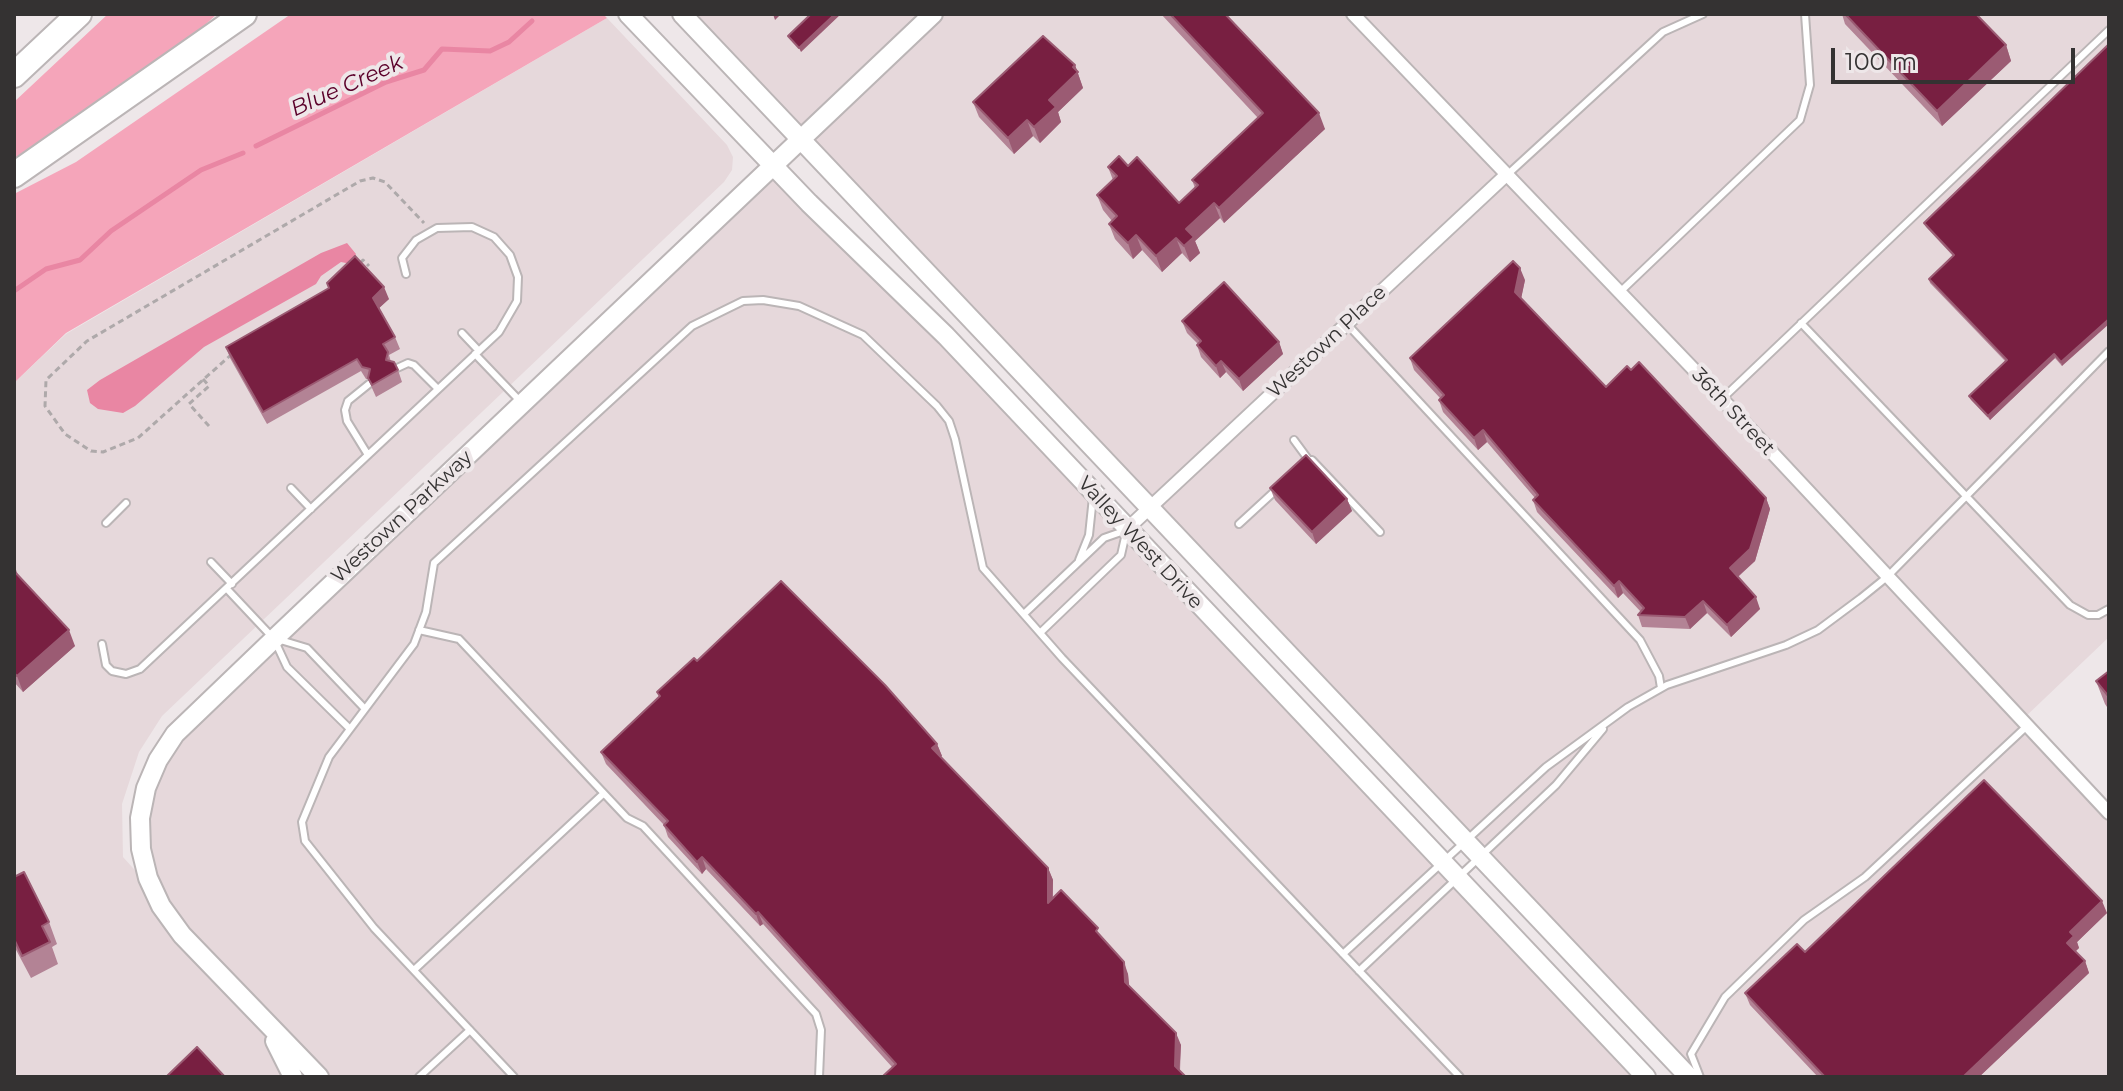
<!DOCTYPE html>
<html>
<head>
<meta charset="utf-8">
<style>
  body { margin:0 }
  #map { position:relative; width:2123px; height:1091px; overflow:hidden; background:#eee7e9; font-family:Montserrat,sans-serif }
  canvas { display:block }
  .frame { position:absolute; inset:0; border:16px solid #343232; pointer-events:none }
  .scale { position:absolute; left:1831px; top:48px; width:244px; height:36px; box-sizing:border-box; border:4px solid #343232; border-top:0; padding-left:10px; font-size:24px; line-height:28px; white-space:nowrap; color:#343232; -webkit-text-stroke:6px #eee7e9; paint-order:stroke }
</style>
</head>
<body>
<div id="map">
<canvas width="2123" height="1091"></canvas>
<div class="frame"></div>
<div class="scale">100 m</div>
</div>
<script>
const c = document.querySelector('canvas').getContext('2d');
c.lineJoin = 'round';
function fill(path, color) { c.fillStyle = color; c.fill(path, 'evenodd'); }
const shape = rows => new Path2D(rows.map(r => 'M' + r).join(''));
function stroke(path, color, width, dash) { c.strokeStyle = color; c.lineWidth = width; c.lineCap = dash ? 'butt' : 'round'; c.setLineDash(dash || []); c.stroke(path); }
function label(font, color, halo, rows, align = 'center') {
  c.font = font + ' Montserrat,sans-serif'; c.lineWidth = 8; c.setLineDash([]); c.textBaseline = 'middle'; c.strokeStyle = halo; c.fillStyle = color; for (const [text, x, y, turn = 0] of rows) {
    c.save(); c.translate(x, y); c.rotate((+turn || 0) * Math.PI / 180); c.textAlign = isNaN(turn) ? turn : align; if (halo) c.strokeText(text, 0, 0); c.fillText(text, 0, 0); c.restore();
  }
}
fill(shape([
  [682,14,2109,14,2109,637,2022,720,2109,813,2109,1077,1689,1077],
  [607,18,727,145,733,157,732,170,724,182,162,716,139,752,122,804,123,857,151,888,141,849,158,760,771,165,1646,1077,317,1077,271,1030,293,1077,14,1077,14,383,66,334]
]), '#e6d8db');
fill(shape([
  [108,14,217,14,184,44,14,163,14,102],
  [291,14,603,14,607,18,66,333,14,383,14,194,76,162]
]), '#f5a5ba');
fill(shape([
  [347,243,356,254,351,264,341,262,321,276,316,284,204,347,135,406,123,413,98,409,90,403,87,390,100,380,321,253]
]), '#e986a3');
stroke(shape([
  [256,146,386,82,424,70,442,49,490,51,509,42,532,21],
  [14,291,46,269,80,260,111,231,201,170,243,153]
]), '#e986a3', 5);
const lane = shape([
  [1507,175,1663,32,1703,14],
  [1620,292,1800,120,1810,85,1805,14],
  [1801,323,2070,605,2088,615,2098,615,2109,609],
  [1347,324,1640,640,1659,676,1661,688],
  [462,333,479,351],
  [475,354,519,400],
  [395,369,408,363,414,365,438,389],
  [1722,399,2109,30],
  [1294,440,1308,459],
  [368,455,347,421,345,410,348,401,369,384],
  [1304,462,1312,460,1380,532],
  [291,488,311,509],
  [106,523,126,503],
  [1239,524,1276,490],
  [1079,560,1089,535,1093,497],
  [211,562,232,584],
  [227,589,274,639,287,667,349,728],
  [1025,613,1104,538,1124,531],
  [419,630,459,639,627,818,643,826,816,1014,821,1030,819,1077],
  [1042,631,1121,555,1126,533],
  [277,639,307,648,365,709],
  [102,644,106,665,112,671,126,674,140,669,499,332,517,301,518,277,510,255,494,237,472,227,437,228,416,240,402,258,406,274],
  [1343,954,1546,767,1628,707,1667,685,1786,645,1818,630,1861,598,1887,577,2109,351],
  [414,970,603,794],
  [1359,971,1556,785,1603,729],
  [419,1077,470,1030],
  [514,1077,374,928,305,841,302,822,329,757,414,644,426,612,434,563,692,326,743,301,763,300,799,306,863,335,937,406,949,421,955,439,983,568,1062,658,1460,1077],
  [1700,1077,1691,1054,1725,997,1804,920,1865,877,2027,726]
]);
const street = shape([
  [1353,14,1722,399,2109,813],
  [1127,529,1505,176]
]);
const secondary = shape([
  [628,14,809,203,946,336,1646,1077],
  [682,14,1689,1077],
  [275,1041,293,1077],
  [319,1077,182,935,161,906,148,878,141,849,140,818,146,788,158,760,175,734,274,639,933,14]
]);
const highway = shape([
  [14,75,79,14],
  [14,175,244,14]
]);
stroke(lane, '#bbb5b6', 10);
stroke(street, '#bbb5b6', 16);
stroke(secondary, '#bbb5b6', 22);
stroke(highway, '#bbb5b6', 28);
stroke(shape([
  [360,263,363,260,369,266],
  [232,354,138,438,103,452,91,451,65,434,45,406,46,380,87,341,360,181,373,178,385,182,424,223],
  [203,379,209,386,189,404,209,426]
]), '#aea9aa', 3, [6, 4]);
stroke(lane, '#fff', 6);
stroke(street, '#fff', 12);
stroke(secondary, '#fff', 18);
stroke(highway, '#fff', 24);
fill(shape([
  [1161,14,1225,14,1325,129,1224,223,1220,218,1195,241,1200,253,1190,262,1182,253,1162,272,1142,250,1133,259,1115,239,1109,224,1112,221,1103,210,1097,195,1113,180,1108,167,1128,166,1179,203,1195,188,1192,180,1258,118],
  [1842,14,1976,14,2006,45,2011,61,1942,126,1845,24],
  [2109,44,2062,366,2055,358,1990,420,1971,400,1969,396,2005,361,1930,283,1929,279,1953,256,1926,227,1924,223],
  [1075,65,1083,88,1058,112,1061,122,1040,143,1033,136,1014,154,979,117,973,102],
  [1525,280,1521,298,1606,387,1766,498,1770,509,1755,561,1738,577,1760,609,1731,637,1707,613,1690,629,1642,627,1638,615,1641,612,1623,593,1618,598,1537,512,1533,500,1535,498,1487,442,1478,450,1443,412,1439,400,1440,398,1414,370,1410,358],
  [327,283,389,299,379,308,395,337,400,349,389,355,391,362,398,370,402,382,376,397,368,379,366,379,361,371,267,424,230,358,226,347,329,288],
  [1182,321,1279,342,1283,354,1243,391,1226,372,1220,378,1201,357,1197,345,1198,344,1187,333],
  [1270,488,1347,499,1352,511,1316,544,1275,500],
  [14,564,18,575,75,646,23,692,14,682],
  [697,661,937,744,942,756,940,757,1048,868,1053,880,1053,898,1102,938,1128,974,1129,986,1181,1045,1180,1071,892,1067,763,924,760,926,706,869,702,874,668,837,664,825,606,764,601,752,659,697,657,692],
  [2109,671,2109,710,2105,704,2096,681],
  [14,877,49,922,57,944,52,947,58,964,31,978,14,946],
  [2107,913,2077,942,2079,948,2075,951,2085,961,2089,973,1979,1077,1818,1077,1750,1005,1745,993,1805,952]
]), '#b38395');
fill(shape([
  [773,14,781,14,775,20],
  [835,14,841,14,801,52,799,48],
  [2006,45,2011,61,1942,126,1937,111],
  [1075,65,1083,88,1058,112,1061,122,1040,143,1034,127,1049,100],
  [1319,113,1325,129,1224,223,1219,208],
  [1027,120,1033,136,1014,154,1008,138],
  [1214,203,1220,218,1195,241,1200,253,1190,262,1184,246,1186,229],
  [1136,235,1142,250,1133,259,1128,243],
  [1176,238,1182,253,1162,272,1156,256],
  [1520,268,1525,280,1520,304,1515,292],
  [384,287,389,299,377,310,373,298],
  [2109,319,2109,324,2062,366,2061,362],
  [1279,342,1283,354,1243,391,1239,379],
  [2054,354,2055,358,1990,420,1988,416],
  [1221,361,1226,372,1220,378,1216,366],
  [1483,430,1487,442,1478,450,1474,438],
  [1766,498,1770,509,1755,561,1734,580,1730,568],
  [1347,499,1352,511,1316,544,1312,532],
  [1619,581,1623,593,1618,598,1614,586],
  [1756,597,1760,609,1731,637,1727,625],
  [1703,601,1707,613,1690,629,1685,617],
  [69,630,75,646,23,692,17,676],
  [937,744,942,756,936,760,932,748],
  [702,857,706,869,702,874,697,862],
  [1048,868,1053,880,1052,914,1048,903],
  [2102,901,2107,913,2077,942,2079,948,2072,955,2067,943,2070,932],
  [758,912,763,924,760,926,756,914],
  [2085,961,2089,973,1979,1077,1963,1077],
  [1124,962,1128,974,1130,994,1125,982],
  [1176,1033,1181,1045,1179,1077,1175,1066]
]), '#9b5b73');
const building = shape([
  [811,14,835,14,799,48,788,36,811,14],
  [1170,14,1225,14,1319,113,1219,208,1214,203,1186,229,1194,237,1184,246,1176,238,1156,256,1136,235,1128,243,1109,224,1117,216,1097,195,1117,176,1108,167,1119,156,1128,166,1137,157,1179,203,1198,185,1192,180,1263,113,1170,14],
  [1845,14,1976,14,2006,45,1937,111,1845,14],
  [1043,36,1075,65,1073,67,1078,72,1049,100,1056,107,1034,127,1027,120,1008,138,973,102,1043,36],
  [2109,44,2109,319,2061,362,2054,354,1988,416,1969,396,2007,360,1929,279,1954,255,1924,223,2109,44],
  [355,256,384,287,373,298,395,337,383,344,388,352,386,360,394,362,398,370,372,385,368,378,370,369,362,367,357,359,263,412,226,347,329,288,327,283,355,256],
  [1513,261,1520,268,1515,292,1606,387,1627,366,1631,370,1639,362,1766,498,1750,549,1730,568,1756,597,1727,625,1703,601,1685,617,1638,615,1644,608,1619,581,1614,586,1533,500,1538,495,1483,430,1474,438,1439,400,1444,395,1410,358,1513,261],
  [1224,282,1279,342,1239,379,1221,361,1216,366,1197,345,1201,341,1182,321,1224,282],
  [1306,455,1347,499,1312,532,1270,488,1306,455],
  [14,571,69,630,17,676,14,673,14,571],
  [781,581,885,685,937,744,932,748,1048,868,1048,903,1061,890,1098,928,1096,931,1124,962,1125,982,1176,1033,1175,1066,1186,1077,882,1077,896,1064,758,912,756,914,702,857,697,862,664,825,668,821,601,752,660,696,657,692,694,658,697,661,781,581],
  [2109,671,2109,697,2096,681,2109,671],
  [1984,780,2102,901,2070,932,2074,936,2067,943,2085,961,1963,1077,1825,1077,1745,993,1797,944,1805,952,1984,780],
  [24,872,49,922,42,926,50,942,22,956,14,939,14,877,24,872],
  [197,1047,225,1077,166,1077,197,1047]
]);
fill(building, '#781f41');
stroke(building, '#9b5b73', 2);
label('20px', '#343232', '#eee7e9', [
  ["Westown Place",1327,342,-43],
  ["36th Street",1733,412,47],
  ["Westown Parkway",402,517,-43],
  ["Valley West Drive",1140,543,47]
]);
label('italic 22px', '#5b002a', '#eee7e9', [
  ["Blue Creek",347,86,-24]
]);
</script>
</body>
</html>
